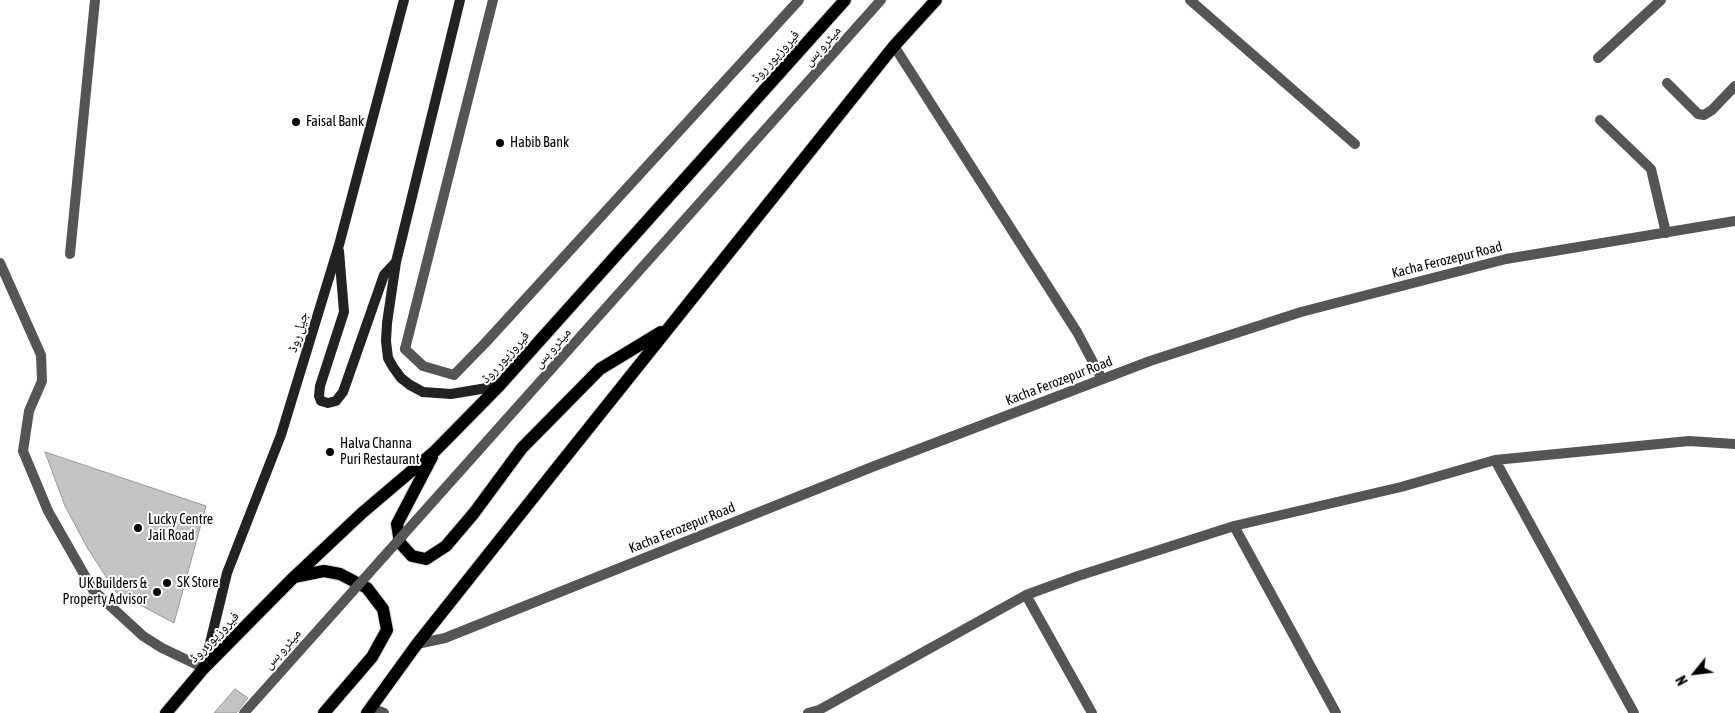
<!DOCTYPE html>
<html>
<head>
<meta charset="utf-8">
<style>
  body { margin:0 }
  #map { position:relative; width:1735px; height:713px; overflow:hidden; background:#fff; font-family:"Asap Condensed",sans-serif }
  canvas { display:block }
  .north { position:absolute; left:1670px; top:648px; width:50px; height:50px; -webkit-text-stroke:4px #fff; paint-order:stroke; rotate:241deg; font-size:14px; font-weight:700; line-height:20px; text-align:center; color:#000 }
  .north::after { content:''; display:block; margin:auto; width:18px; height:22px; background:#000; clip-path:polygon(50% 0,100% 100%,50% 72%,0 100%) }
</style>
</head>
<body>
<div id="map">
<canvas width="1735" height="713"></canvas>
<div class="north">N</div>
</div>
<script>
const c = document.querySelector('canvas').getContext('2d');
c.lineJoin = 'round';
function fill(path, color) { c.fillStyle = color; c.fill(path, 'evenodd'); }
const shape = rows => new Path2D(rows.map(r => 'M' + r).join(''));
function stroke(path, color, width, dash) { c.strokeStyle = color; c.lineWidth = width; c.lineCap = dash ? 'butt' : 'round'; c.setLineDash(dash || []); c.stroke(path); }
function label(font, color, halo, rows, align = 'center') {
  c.font = font + ' "Asap Condensed","Noto Naskh Arabic",sans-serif'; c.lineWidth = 4; c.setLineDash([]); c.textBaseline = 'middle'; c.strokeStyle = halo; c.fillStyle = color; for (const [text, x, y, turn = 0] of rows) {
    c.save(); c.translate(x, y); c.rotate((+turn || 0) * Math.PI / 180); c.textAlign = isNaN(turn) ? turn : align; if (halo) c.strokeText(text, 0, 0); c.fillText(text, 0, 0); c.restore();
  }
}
const building = shape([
  [45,452,206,506,174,623,116,592,88,549,65,506,45,452],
  [235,689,248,698,236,713,214,713,235,689]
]);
fill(building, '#c4c4c4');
stroke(building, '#999', 1);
const primary = shape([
  [432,457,397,524,400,543,412,556,426,559,446,546,474,513,522,448,600,369,661,332],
  [294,577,324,571,340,574,367,588,383,609,387,630,372,657,324,713],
  [166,713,204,668,294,577,362,513,435,451,499,386,845,0],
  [367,713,417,644,556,469,894,46,936,0]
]);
stroke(primary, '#dbdbdb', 14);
stroke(shape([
  [1600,120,1651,169,1666,233],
  [405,349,423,366,454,375,487,341,799,0]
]), '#555', 10);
stroke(shape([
  [1190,0,1355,144],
  [894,46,1077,332,1102,379],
  [1598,58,1661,0],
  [1667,83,1698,114,1704,115,1712,110,1735,86],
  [70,254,95,0],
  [0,263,41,355,42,381,29,411,23,451,48,511,93,590,143,636,162,648,204,668],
  [405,349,493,0],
  [1495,460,1634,713],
  [1234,526,1336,713],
  [1026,595,1092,713],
  [417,644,445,638,872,467,1150,361,1301,312,1506,259,1735,221],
  [371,708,384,713],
  [808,713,819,710,1026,595,1078,576,1234,526,1401,487,1495,460,1689,441,1735,444]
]), '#555', 10);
stroke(shape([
  [460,0,396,262,387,323,386,341,388,358,393,367,401,378,410,385,423,392,451,394,499,386],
  [339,251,344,312,320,386,319,396,321,401,328,403,336,401,343,392,384,275,396,262],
  [204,668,227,573,281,435,339,245,404,0]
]), '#222', 10);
stroke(primary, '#000', 12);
stroke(shape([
  [244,713,881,0]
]), '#555', 10);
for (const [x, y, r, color] of [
  [296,122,5,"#000"],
  [500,143,5,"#000"],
  [330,452,5,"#000"],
  [138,528,5,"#000"],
  [167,583,5,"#000"],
  [157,592,5,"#000"]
]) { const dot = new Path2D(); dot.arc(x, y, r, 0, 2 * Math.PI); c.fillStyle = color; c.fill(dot); stroke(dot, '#fff', 2); }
label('14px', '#000', '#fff', [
  ["میٹرو بس",822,46,-48],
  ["فیروزپور روڈ",775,56,-48],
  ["Kacha Ferozepur Road",1447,260,-14],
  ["جیل روڈ",298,332,-73],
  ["میٹرو بس",552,348,-48],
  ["فیروزپور روڈ",505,357,-48],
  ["Kacha Ferozepur Road",1059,381,-21],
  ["Kacha Ferozepur Road",682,528,-22],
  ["فیروزپور روڈ",214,637,-46],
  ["میٹرو بس",282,649,-48]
]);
label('14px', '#000', '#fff', [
  ["Faisal Bank",306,122],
  ["Habib Bank",510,143],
  ["Halva Channa",340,444],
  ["Puri Restaurant",340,460],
  ["Lucky Centre",148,520],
  ["Jail Road",148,536],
  ["SK Store",177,583],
  ["UK Builders &",147,584,"right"],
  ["Property Advisor",147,600,"right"]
], 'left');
</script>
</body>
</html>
